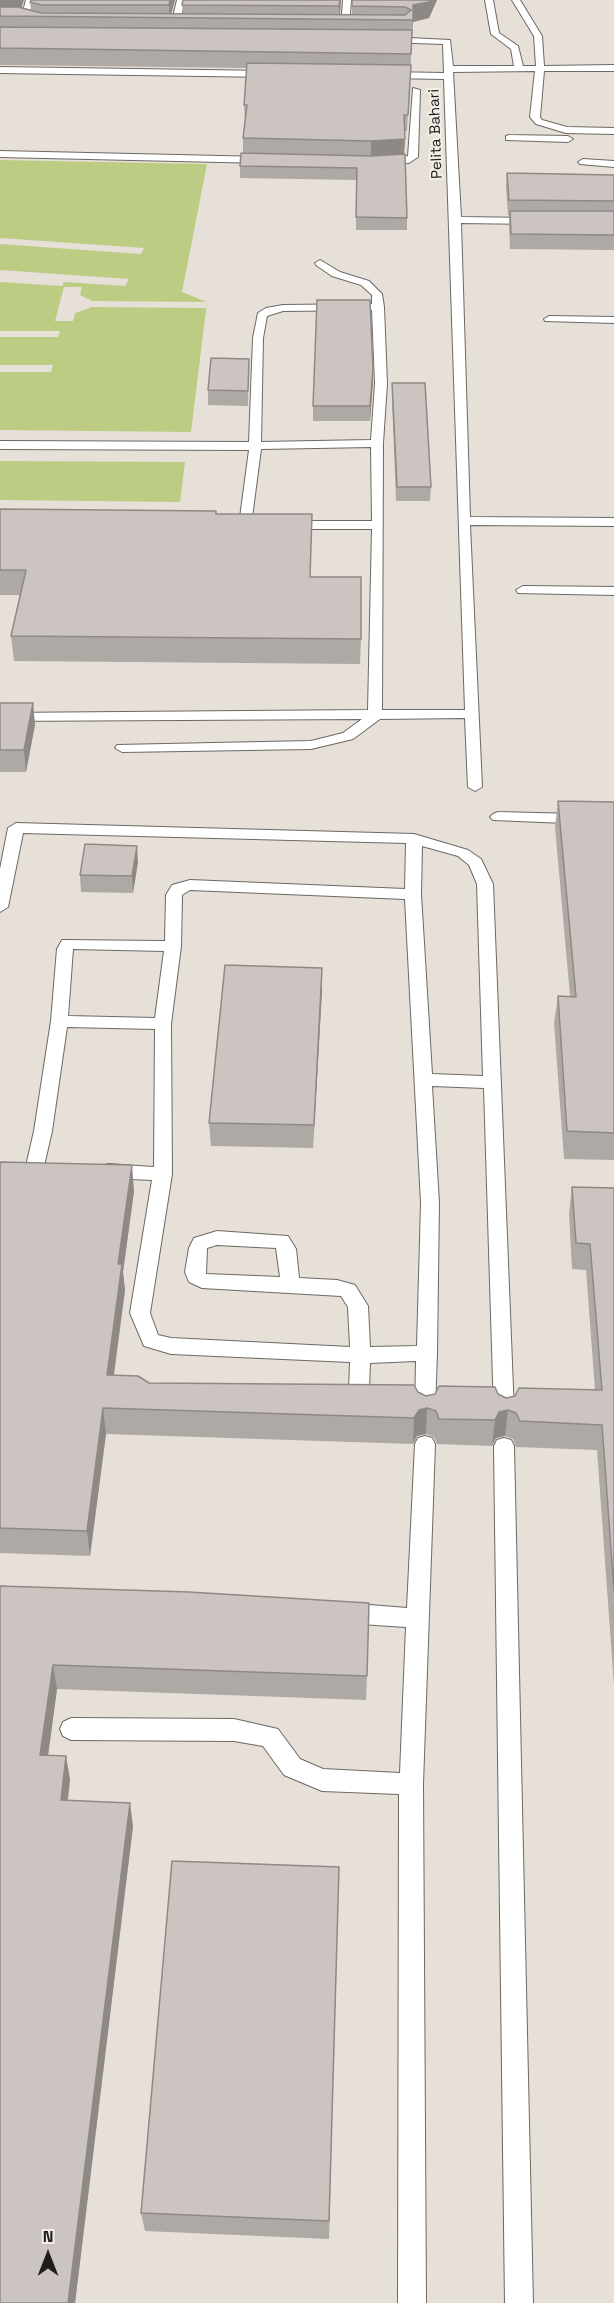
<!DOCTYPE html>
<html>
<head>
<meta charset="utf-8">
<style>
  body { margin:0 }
  #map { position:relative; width:614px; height:2303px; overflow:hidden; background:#e6e0d9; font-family:"Space Grotesk",sans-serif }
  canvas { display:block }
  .north { position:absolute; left:18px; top:2225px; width:60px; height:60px; -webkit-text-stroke:4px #f3ede6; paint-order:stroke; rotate:0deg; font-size:16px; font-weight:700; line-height:24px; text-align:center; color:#1f1d1b }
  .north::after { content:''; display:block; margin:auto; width:21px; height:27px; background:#1f1d1b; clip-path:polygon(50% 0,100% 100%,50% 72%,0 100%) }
</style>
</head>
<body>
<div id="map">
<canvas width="614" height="2303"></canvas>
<div class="north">N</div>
</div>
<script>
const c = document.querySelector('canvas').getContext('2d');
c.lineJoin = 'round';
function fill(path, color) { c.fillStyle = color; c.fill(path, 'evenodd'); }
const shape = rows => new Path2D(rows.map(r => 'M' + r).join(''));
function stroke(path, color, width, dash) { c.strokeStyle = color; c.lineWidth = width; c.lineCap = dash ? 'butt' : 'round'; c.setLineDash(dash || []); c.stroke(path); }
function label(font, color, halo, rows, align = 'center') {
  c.font = font + ' "Space Grotesk",sans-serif'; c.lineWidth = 4.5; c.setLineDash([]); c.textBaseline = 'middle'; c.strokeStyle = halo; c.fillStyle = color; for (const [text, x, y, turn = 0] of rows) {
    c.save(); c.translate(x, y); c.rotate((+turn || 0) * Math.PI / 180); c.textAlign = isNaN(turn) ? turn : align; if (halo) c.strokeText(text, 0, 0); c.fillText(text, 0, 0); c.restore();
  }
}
fill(shape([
  [0,160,207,164,182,292,207,302,191,432,0,430],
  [0,461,185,462,180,502,0,500]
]), '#bccc83');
fill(shape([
  [0,238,144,248,141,254,0,244],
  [0,270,129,279,125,286,64,282,62,286,0,282],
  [64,287,82,287,80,295,92,301,207,302,206,308,92,307,75,313,73,321,55,321],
  [0,331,60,331,58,337,0,337],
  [0,365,53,365,51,372,0,372]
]), '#e6e0d9');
const service = shape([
  [26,0,34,0,27,19,38,23,38,27,20,22,26,0],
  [177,0,185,0,179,25,175,27,171,25,177,0],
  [343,0,351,0,349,27,345,29,341,27,343,0],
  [485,0,493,0,499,33,518,46,523,66,536,66,534,36,512,0,520,0,542,36,544,66,614,65,614,71,544,71,540,117,542,120,567,127,614,128,614,134,566,133,536,124,530,117,535,71,453,72,461,217,534,218,539,221,534,224,461,223,470,517,614,518,614,526,470,525,482,787,475,791,468,787,465,718,380,719,353,739,311,749,122,752,115,748,117,745,311,741,343,733,362,719,0,721,0,713,368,710,372,529,287,529,281,525,287,521,372,521,371,447,261,449,251,525,245,529,239,525,249,450,0,449,0,441,249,442,253,338,258,313,266,308,283,305,372,304,372,295,361,285,332,276,316,265,315,263,320,260,340,272,369,281,382,294,384,307,387,384,383,443,382,710,465,710,444,79,386,78,382,75,386,72,444,73,443,44,386,42,389,37,450,40,453,66,514,66,511,49,491,34,485,0],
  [372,310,375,384,371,440,261,442,263,338,267,316,283,311,372,310],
  [0,67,271,71,275,74,271,77,0,73,0,67],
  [413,88,420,90,418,157,409,163,380,164,380,160,408,156,413,88],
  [509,135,568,136,573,139,568,142,506,140,506,136,509,135],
  [0,151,265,157,270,160,265,163,0,157,0,151],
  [583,159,614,161,614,167,580,164,578,162,583,159],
  [549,316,614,317,614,323,545,321,544,319,549,316],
  [523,586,614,587,614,595,518,593,516,590,523,586],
  [498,812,614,815,614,825,493,820,490,817,493,814,498,812],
  [16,823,414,834,468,850,481,859,493,884,514,1413,511,1419,504,1421,497,1419,494,1413,484,1088,432,1086,439,1203,437,1353,435,1411,432,1417,425,1419,418,1417,415,1411,416,1361,370,1363,369,1390,363,1403,346,1407,339,1405,336,1399,339,1393,349,1390,350,1362,171,1354,144,1346,130,1313,152,1180,108,1178,102,1176,99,1171,102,1166,108,1164,154,1167,155,1029,67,1027,52,1131,44,1166,41,1171,35,1173,29,1171,26,1166,34,1131,51,1021,57,949,62,940,165,941,166,895,172,885,190,880,405,889,406,843,23,833,8,907,0,912,0,869,8,828,16,823],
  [422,846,458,856,469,865,477,884,483,1076,432,1074,421,894,422,846],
  [190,890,405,899,421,1203,417,1346,370,1347,368,1306,355,1285,337,1280,299,1278,296,1249,288,1236,217,1231,194,1238,189,1248,185,1272,189,1282,202,1288,341,1296,348,1307,350,1347,171,1338,158,1335,150,1313,172,1174,171,1024,181,946,182,895,190,890],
  [73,949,164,951,155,1018,68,1016,73,949],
  [217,1245,276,1248,280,1277,206,1274,207,1248,217,1245],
  [425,1436,432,1438,435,1444,423,1784,426,2303,398,2303,399,1794,322,1791,284,1775,263,1746,234,1741,71,1740,63,1736,60,1729,63,1722,71,1718,234,1719,278,1729,300,1759,323,1769,400,1773,406,1627,345,1623,337,1620,334,1613,337,1606,345,1603,407,1608,415,1444,418,1438,425,1436],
  [504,1438,511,1440,514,1446,533,2303,505,2303,494,1446,497,1440,504,1438]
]);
stroke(service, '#6d6863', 2);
fill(service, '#fff');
fill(shape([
  [0,0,31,10,30,2,175,0,171,14,183,14,182,5,341,0,340,15,352,15,352,0,437,0,429,18,413,22,407,131,405,131,404,154,407,218,407,230,356,230,356,180,240,178,240,166,243,153,243,138,245,121,244,105,247,68,0,65],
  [507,173,614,175,614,250,510,249,509,226,509,215,508,215,506,187],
  [249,359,248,406,208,405,208,390],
  [373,369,370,421,313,421,313,406],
  [392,383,431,487,430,501,396,501,392,397],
  [0,509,216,514,312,514,310,577,361,639,360,664,14,661,11,636,20,595,0,595],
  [0,703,33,703,35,725,26,772,0,772],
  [558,801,614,802,614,1160,564,1159,554,1023,558,996,570,996,555,827],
  [138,862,133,893,81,892,80,875],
  [322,968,322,991,313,1148,211,1146,209,1123],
  [0,1162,134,1191,123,1272,125,1290,114,1376,149,1383,418,1392,426,1396,498,1394,506,1398,595,1390,586,1270,572,1269,569,1213,572,1187,614,1188,614,1686,597,1450,516,1447,513,1439,505,1436,496,1438,492,1446,437,1444,434,1437,426,1434,417,1436,413,1444,106,1434,90,1556,0,1553],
  [0,1586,367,1676,366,1700,57,1689,48,1755,70,1779,68,1800,133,1826,75,2303],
  [339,1867,329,2239,145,2231,141,2213]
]), '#afa9a5');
fill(shape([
  [0,0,24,0,19,15,0,16],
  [170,0,175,0,170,18,169,18,169,5],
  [340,0,341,0,339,22,339,6],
  [430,0,437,0,429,18,413,22,412,36,413,5],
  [405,139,404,155,371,158,371,141],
  [373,369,373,384,370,421,370,406],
  [33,703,35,725,26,772,24,750],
  [137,846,138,862,133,893,132,876],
  [322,968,322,991,313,1148,314,1125],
  [132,1165,134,1191,123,1272,125,1290,110,1401,107,1375,118,1264],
  [103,1408,106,1434,90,1556,87,1531],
  [427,1408,426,1434,417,1436,413,1444,414,1418,419,1410],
  [508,1410,505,1436,496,1438,492,1446,495,1420,499,1412],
  [53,1665,57,1689,45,1778,40,1755],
  [66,1756,70,1779,65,1822,61,1800],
  [130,1803,133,1826,75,2303,68,2303]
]), '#8f8986');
const building = shape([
  [31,0,170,0,169,5,42,5,30,2,31,0],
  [183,0,340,0,339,6,182,5,183,0],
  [352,0,430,0,429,2,413,5,413,20,0,16,0,7,18,7,41,13,405,15,411,10,405,7,352,6,352,0],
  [0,27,412,30,411,54,0,48,0,27],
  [247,63,411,65,408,115,404,115,405,139,371,141,243,138,247,105,244,105,247,63],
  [241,153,371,156,405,154,407,218,356,217,357,168,240,166,241,153],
  [507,173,614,175,614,201,509,200,507,173],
  [510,211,614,211,614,235,511,234,510,211],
  [317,300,370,300,373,369,370,406,313,406,317,300],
  [211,358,249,359,248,391,208,390,211,358],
  [392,383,425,383,431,487,397,487,392,383],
  [0,509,216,511,216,514,312,514,310,577,361,577,361,639,11,636,26,570,0,570,0,509],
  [0,703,33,703,24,750,0,750,0,703],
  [558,801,614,802,614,1133,567,1131,558,996,576,997,558,801],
  [85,844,137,846,132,876,80,875,85,844],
  [225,965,322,968,314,1125,209,1123,225,965],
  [0,1162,132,1165,118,1264,122,1264,107,1375,138,1376,149,1383,414,1385,418,1392,426,1396,435,1394,439,1386,495,1387,498,1394,506,1398,515,1396,519,1388,602,1390,590,1244,576,1243,572,1187,614,1188,614,1591,602,1425,520,1421,516,1413,508,1410,499,1412,495,1420,439,1419,436,1411,427,1408,419,1410,414,1418,103,1408,87,1531,0,1528,0,1162],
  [0,1586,189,1592,369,1603,367,1676,53,1665,40,1755,66,1756,61,1800,130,1803,68,2303,0,2303,0,1586],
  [172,1861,339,1867,329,2221,141,2213,172,1861]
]);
fill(building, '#ccc4c0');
stroke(building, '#8f8986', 1.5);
label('15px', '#1f1d1b', '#f3ede6', [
  ["Pelita Bahari",436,134,-92]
]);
</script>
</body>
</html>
